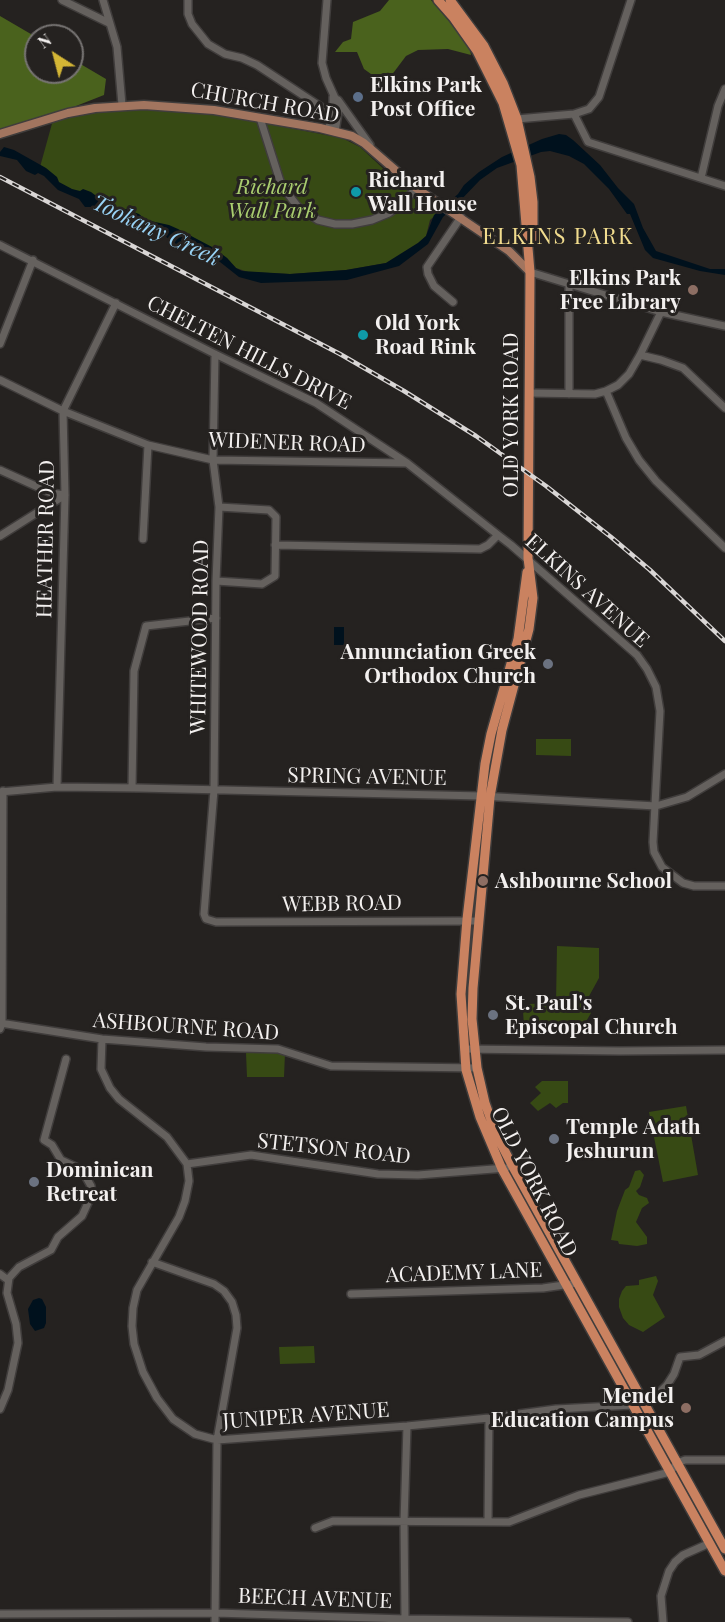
<!DOCTYPE html>
<html>
<head>
<meta charset="utf-8">
<style>
  body { margin:0 }
  #map { position:relative; width:725px; height:1622px; overflow:hidden; background:#252220; font-family:"Playfair Display",serif }
  canvas { display:block }
  .north { position:absolute; left:24px; top:24px; width:60px; height:60px; box-sizing:border-box; background:#252220; border:2px solid #777473; border-radius:50%; rotate:324deg; font-size:16px; font-weight:700; line-height:24px; text-align:center; color:#f3f0ef }
  .north::after { content:''; display:block; margin:auto; width:21px; height:27px; background:#d4b635; clip-path:polygon(50% 0,100% 100%,50% 72%,0 100%) }
</style>
</head>
<body>
<div id="map">
<canvas width="725" height="1622"></canvas>
<div class="north">N</div>
</div>
<script>
const c = document.querySelector('canvas').getContext('2d');
c.lineJoin = 'round';
function fill(path, color) { c.fillStyle = color; c.fill(path, 'evenodd'); }
const shape = rows => new Path2D(rows.map(r => 'M' + r).join(''));
function stroke(path, color, width, dash) { c.strokeStyle = color; c.lineWidth = width; c.lineCap = dash ? 'butt' : 'round'; c.setLineDash(dash || []); c.stroke(path); }
function label(font, color, halo, rows, align = 'center') {
  c.font = font + ' "Playfair Display",serif'; c.lineWidth = 6; c.setLineDash([]); c.textBaseline = 'middle'; c.strokeStyle = halo; c.fillStyle = color; for (const [text, x, y, turn = 0] of rows) {
    c.save(); c.translate(x, y); c.rotate((+turn || 0) * Math.PI / 180); c.textAlign = isNaN(turn) ? turn : align; if (halo) c.strokeText(text, 0, 0); c.fillText(text, 0, 0); c.restore();
  }
}
fill(shape([
  [134,108,179,109,226,116,342,138,360,147,389,174,439,212,430,220,426,236,418,243,386,263,346,270,290,274,248,272,236,268,227,258,212,247,119,212,59,183,40,167,53,120,73,115],
  [536,739,571,739,571,756,536,755],
  [557,946,599,948,599,978,588,998,591,1013,581,1030,533,1031,524,1027,523,1011,528,1004,556,1003],
  [246,1053,285,1053,284,1077,247,1077],
  [542,1081,568,1081,568,1103,563,1103,556,1108,550,1103,538,1111,530,1103,541,1093,535,1087],
  [686,1106,698,1175,663,1182,649,1112],
  [640,1170,644,1175,640,1187,636,1191,639,1195,647,1198,649,1203,642,1208,636,1222,647,1237,647,1244,637,1246,619,1244,618,1241,611,1240,617,1211,625,1190,629,1187,635,1171],
  [656,1276,658,1281,653,1295,665,1317,643,1332,629,1325,623,1318,619,1307,619,1299,622,1291,626,1286,639,1285,639,1280],
  [314,1346,315,1363,280,1364,279,1347]
]), '#374a14');
fill(shape([
  [389,0,431,0,469,45,471,55,448,49,418,50,406,56,385,84,364,69,357,52,335,52,343,42,351,39,353,22,380,11],
  [0,16,36,37,36,72,72,72,72,59,106,79,104,95,0,136]
]), '#4a621d');
fill(shape([
  [559,134,566,135,573,140,600,165,618,188,634,204,643,228,656,251,710,269,725,269,725,275,700,271,653,258,645,250,630,214,627,214,609,189,584,164,569,156,550,151,541,152,497,168,480,180,458,203,443,217,428,244,399,266,347,280,261,283,239,277,220,262,202,252,176,244,162,234,153,232,133,222,117,215,116,218,95,207,85,207,79,199,58,190,44,176,38,173,35,175,26,171,17,160,0,156,0,152,4,147,14,150,46,168,57,177,59,182,72,189,80,191,83,189,91,192,112,208,122,211,126,209,139,214,146,220,169,225,178,229,212,247,227,258,236,268,242,271,290,274,346,270,386,263,418,243,426,236,434,215,458,194,464,185,479,172,502,157,542,139],
  [334,627,344,627,344,645,334,645],
  [39,1298,42,1299,46,1307,46,1323,44,1328,35,1331,30,1324,28,1309,33,1300]
]), '#00111d');
const minor = shape([
  [62,0,109,23],
  [103,0,117,47,122,105],
  [188,0,188,14,192,24,208,44,225,54,242,58,257,65,327,111,334,114,338,112],
  [327,0,322,63,326,78,339,107,335,132],
  [338,100,370,145],
  [574,114,589,109,599,97,631,0],
  [260,118,280,181,285,190,298,207,318,220,335,224,352,224,372,220,389,213,404,202,416,188],
  [517,119,574,114,588,142,725,186],
  [328,130,333,113,333,97],
  [701,178,718,106,725,89],
  [0,245,215,354,316,403,407,463,498,535],
  [530,272,661,312,725,326],
  [453,302,434,286,428,274,427,267,461,217],
  [0,344,33,260],
  [215,354,213,460,219,507,216,581,214,790,204,914,206,919,216,922,479,921],
  [640,355,661,360,683,368,725,408],
  [0,380,63,411,148,445,213,460,407,463],
  [606,391,626,438,639,460,656,481,725,548],
  [529,393,595,394,606,391,618,385,629,374,640,355,661,312],
  [569,394,569,284],
  [0,470,51,493,65,495],
  [0,536,65,495],
  [143,539,148,445],
  [275,545,480,549,488,545,498,535,511,545,637,655,647,669,656,687,660,711,653,842,654,852,662,867,683,883,694,886,725,886],
  [216,581,262,584,275,576,276,517,269,510,219,507],
  [57,787,65,495,63,411,116,303],
  [132,788,134,671,146,626,216,618],
  [0,792,57,787,138,788,481,796,656,806,687,797,725,774],
  [0,1023,102,1039,206,1047,278,1049,331,1066,477,1068],
  [0,1029,2,1023,3,791],
  [102,1039,101,1069,110,1088,119,1099,167,1137,187,1164,189,1181,185,1201,179,1217,137,1290,133,1308,132,1326,134,1344,143,1372,157,1398,173,1419,195,1434,217,1440,407,1426,489,1418,556,1409,633,1405],
  [464,1049,620,1051,725,1050],
  [187,1164,251,1155,378,1174,418,1175,506,1168],
  [152,1262,214,1284,224,1291,232,1302,236,1315,237,1328,217,1440,215,1622],
  [0,1274,8,1280],
  [351,1294,543,1288,578,1283],
  [643,1401,657,1395,667,1385,674,1374,680,1357,699,1355,725,1341],
  [0,1409,8,1390,18,1343,16,1324,7,1293,9,1278,19,1267,51,1250,58,1237,82,1216,92,1194,91,1186,82,1170,61,1160,52,1145,44,1140,66,1059],
  [488,1522,489,1418],
  [315,1528,333,1521,509,1522,579,1495,670,1472,677,1463,685,1460,725,1460],
  [0,1614,216,1613,405,1619,628,1622],
  [405,1619,404,1522,407,1426],
  [663,1622,661,1596,669,1571,675,1562,683,1555,710,1543]
]);
const major = shape([
  [0,134,68,113,95,108,144,105,214,110,320,128,352,136,364,143,416,188,509,251,530,272]
]);
const highway = shape([
  [438,0,453,17,477,51,503,103,521,165,530,272,528,558,533,598,529,629,502,730,490,797,473,988,472,1019,477,1068,485,1103,496,1134,513,1167,725,1549],
  [450,0,484,46,503,83,517,119,530,177,533,202,533,240],
  [527,572,518,639,491,734,485,764,467,919,461,994,466,1070,480,1117,502,1169,725,1571]
]);
stroke(minor, '#403d3c', 10);
stroke(major, '#403d3c', 11);
stroke(highway, '#403d3c', 12);
stroke(minor, '#65615e', 7);
stroke(major, '#a2755f', 8);
stroke(highway, '#ca8260', 9);
const rail = shape([
  [0,177,340,354,404,391,476,436,546,486,611,537,650,570,725,641]
]);
stroke(rail, '#d9d6d5', 4.5);
stroke(rail, '#252220', 2, [7]);
for (const [x, y, r, color] of [
  [358,97,6,"#5c6f8a"],
  [356,192,6,"#0f9aa8"],
  [693,290,6,"#8d6e63"],
  [363,335,6,"#0f9aa8"],
  [548,664,6,"#6b7280"],
  [483,881,6,"#8d6e63"],
  [493,1015,6,"#6b7280"],
  [554,1139,6,"#6b7280"],
  [34,1182,6,"#6b7280"],
  [686,1408,6,"#8d6e63"]
]) { const dot = new Path2D(); dot.arc(x, y, r, 0, 2 * Math.PI); c.fillStyle = color; c.fill(dot); stroke(dot, '#252220', 2); }
label('bold 21px', '#f3f0ef', '#252220', [
  ["Elkins Park",370,85],
  ["Post Office",370,109],
  ["Richard",368,180],
  ["Wall House",368,204],
  ["Elkins Park",681,278,"right"],
  ["Free Library",681,302,"right"],
  ["Old York",375,323],
  ["Road Rink",375,347],
  ["Annunciation Greek",536,652,"right"],
  ["Orthodox Church",536,676,"right"],
  ["Ashbourne School",495,881],
  ["St. Paul's",505,1003],
  ["Episcopal Church",505,1027],
  ["Temple Adath",566,1127],
  ["Jeshurun",566,1151],
  ["Dominican",46,1170],
  ["Retreat",46,1194],
  ["Mendel",674,1396,"right"],
  ["Education Campus",674,1420,"right"]
], 'left');
label('21px', '#f3f0ef', '#252220', [
  ["CHURCH ROAD",265,103,10],
  ["CHELTEN HILLS DRIVE",249,353,27],
  ["OLD YORK ROAD",511,415,-90],
  ["WIDENER ROAD",287,443,2],
  ["HEATHER ROAD",46,539,-89],
  ["ELKINS AVENUE",587,591,42],
  ["WHITEWOOD ROAD",200,637,-89],
  ["SPRING AVENUE",367,777,1],
  ["WEBB ROAD",342,904,-1],
  ["ASHBOURNE ROAD",186,1027,4],
  ["STETSON ROAD",334,1149,6],
  ["OLD YORK ROAD",534,1182,63],
  ["ACADEMY LANE",464,1273,-2],
  ["JUNIPER AVENUE",306,1416,-4],
  ["BEECH AVENUE",315,1599,2]
]);
label('italic 21px', '#a9cd6f', '#252220', [
  ["Richard",272,187],
  ["Wall Park",272,211]
]);
label('italic 22px', '#98d2f5', '#252220', [
  ["Tookany Creek",156,231,25]
]);
c.letterSpacing = '1.5px';
label('22px', '#f1dc8e', '#252220', [
  ["ELKINS PARK",558,237]
]);
c.letterSpacing = '0px';
</script>
</body>
</html>
